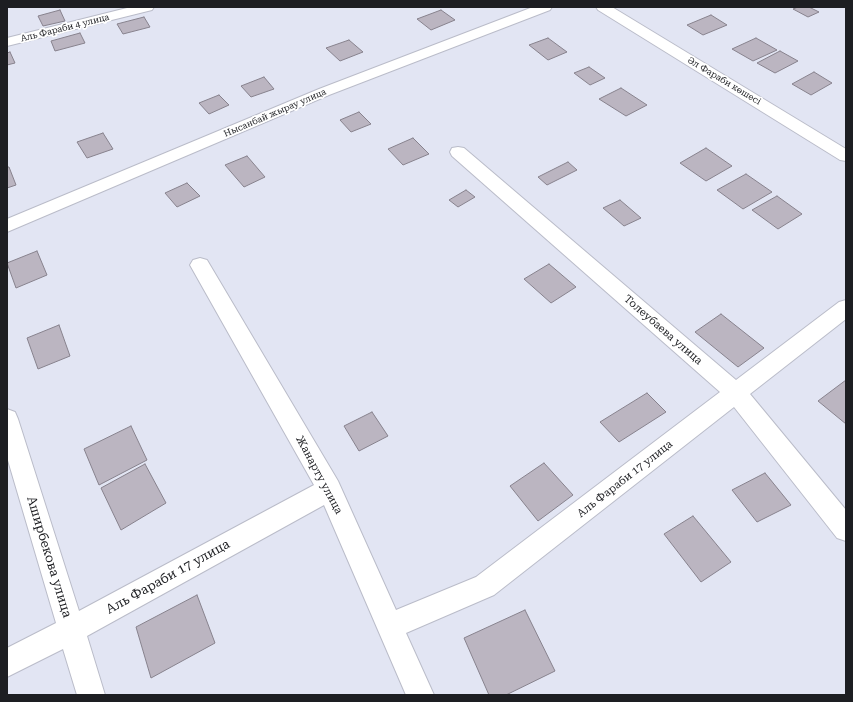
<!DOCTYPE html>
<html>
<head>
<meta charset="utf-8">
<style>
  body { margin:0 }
  #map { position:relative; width:853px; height:702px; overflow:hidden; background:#e2e5f3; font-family:"Roboto Serif",serif }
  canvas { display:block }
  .frame { position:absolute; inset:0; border:8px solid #1d1e22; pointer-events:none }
</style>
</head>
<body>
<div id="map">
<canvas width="853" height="702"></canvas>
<div class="frame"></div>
</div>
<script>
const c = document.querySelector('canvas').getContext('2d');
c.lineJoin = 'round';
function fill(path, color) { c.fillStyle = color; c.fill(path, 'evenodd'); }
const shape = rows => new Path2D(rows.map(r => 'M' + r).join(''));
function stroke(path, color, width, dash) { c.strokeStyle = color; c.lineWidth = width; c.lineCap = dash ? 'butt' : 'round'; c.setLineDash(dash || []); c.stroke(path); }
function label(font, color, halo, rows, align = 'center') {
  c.font = font + ' "Roboto Serif",serif'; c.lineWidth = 3.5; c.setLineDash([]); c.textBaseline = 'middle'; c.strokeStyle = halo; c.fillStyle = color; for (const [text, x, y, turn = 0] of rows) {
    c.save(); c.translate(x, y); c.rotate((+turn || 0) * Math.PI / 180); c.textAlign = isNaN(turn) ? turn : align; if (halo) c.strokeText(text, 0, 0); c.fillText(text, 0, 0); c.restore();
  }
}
const building = shape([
  [798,7,809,7,819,12,808,17,793,9,798,7],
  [60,10,65,21,43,26,38,16,60,10],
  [441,10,455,20,431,30,417,19,441,10],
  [711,15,727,25,703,35,687,25,711,15],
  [144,17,150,27,123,34,117,24,144,17],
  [80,33,85,43,55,51,51,41,80,33],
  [548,38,567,52,548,60,529,45,548,38],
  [756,38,777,50,753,61,732,49,756,38],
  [349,40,363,52,340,61,326,48,349,40],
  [780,51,798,61,775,73,757,63,780,51],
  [10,52,15,63,7,65,7,53,10,52],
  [589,67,605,78,590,85,574,73,589,67],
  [814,72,832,83,811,95,792,84,814,72],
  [264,77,274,89,251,97,241,86,264,77],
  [621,88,647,105,626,116,599,99,621,88],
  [219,95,229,105,209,114,199,103,219,95],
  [359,112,371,124,351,132,340,120,359,112],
  [103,133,113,149,87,158,77,142,103,133],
  [413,138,429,154,403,165,388,149,413,138],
  [706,148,732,166,706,181,680,163,706,148],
  [247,156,265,177,244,187,225,165,247,156],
  [568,162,577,170,547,185,538,177,568,162],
  [7,167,9,167,16,185,7,188,7,167],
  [746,174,772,192,743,209,717,190,746,174],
  [187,183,200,196,177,207,165,193,187,183],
  [466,190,475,197,458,207,449,200,466,190],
  [777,196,802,214,778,229,752,210,777,196],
  [620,200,641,218,624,226,603,208,620,200],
  [37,251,47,275,16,288,7,263,37,251],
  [549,264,576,287,551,303,524,279,549,264],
  [721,314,764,348,738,367,695,332,721,314],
  [59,325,70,356,38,369,27,338,59,325],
  [846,380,846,424,818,401,846,380],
  [647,393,666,412,619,442,600,422,647,393],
  [372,412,388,436,359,451,344,426,372,412],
  [131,426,147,460,99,485,84,449,131,426],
  [544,463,573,495,538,521,510,486,544,463],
  [145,464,166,503,121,530,101,488,145,464],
  [765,473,791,505,757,522,732,490,765,473],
  [693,516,731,562,701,582,664,534,693,516],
  [197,595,215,643,151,678,136,627,197,595],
  [525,610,555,671,506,695,489,695,464,638,525,610]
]);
fill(building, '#bbb5c1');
stroke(building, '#87828d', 1);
const minor = shape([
  [131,7,154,7,152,10,7,46,7,38,131,7],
  [533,7,552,7,550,10,329,95,7,232,7,219,319,89,533,7],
  [596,7,612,7,846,149,846,161,840,160,598,10,596,7],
  [458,147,464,148,736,380,839,302,846,300,846,319,750,394,846,510,846,541,837,538,734,407,494,595,406,633,434,695,406,695,324,505,87,636,105,695,77,695,63,649,7,677,7,648,56,623,7,457,7,409,15,412,18,419,79,611,314,485,190,265,193,260,200,258,207,260,338,481,396,610,476,577,720,392,452,156,450,152,452,148,458,147]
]);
stroke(minor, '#babcc9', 2);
fill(minor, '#fff');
label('9px', '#1d1e22', '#fff', [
  ["Аль Фараби 4 улица",65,28,-14],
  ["Әл Фараби көшесі",724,81,31],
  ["Нысанбай жырау улица",275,113,-23]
]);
label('11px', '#1d1e22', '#fff', [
  ["Толеубаева улица",663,330,41],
  ["Жанарту улица",319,475,62],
  ["Аль Фараби 17 улица",625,479,-38]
]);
label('13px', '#1d1e22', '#fff', [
  ["Аширбекова улица",49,557,73],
  ["Аль Фараби 17 улица",168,577,-29]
]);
</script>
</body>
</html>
